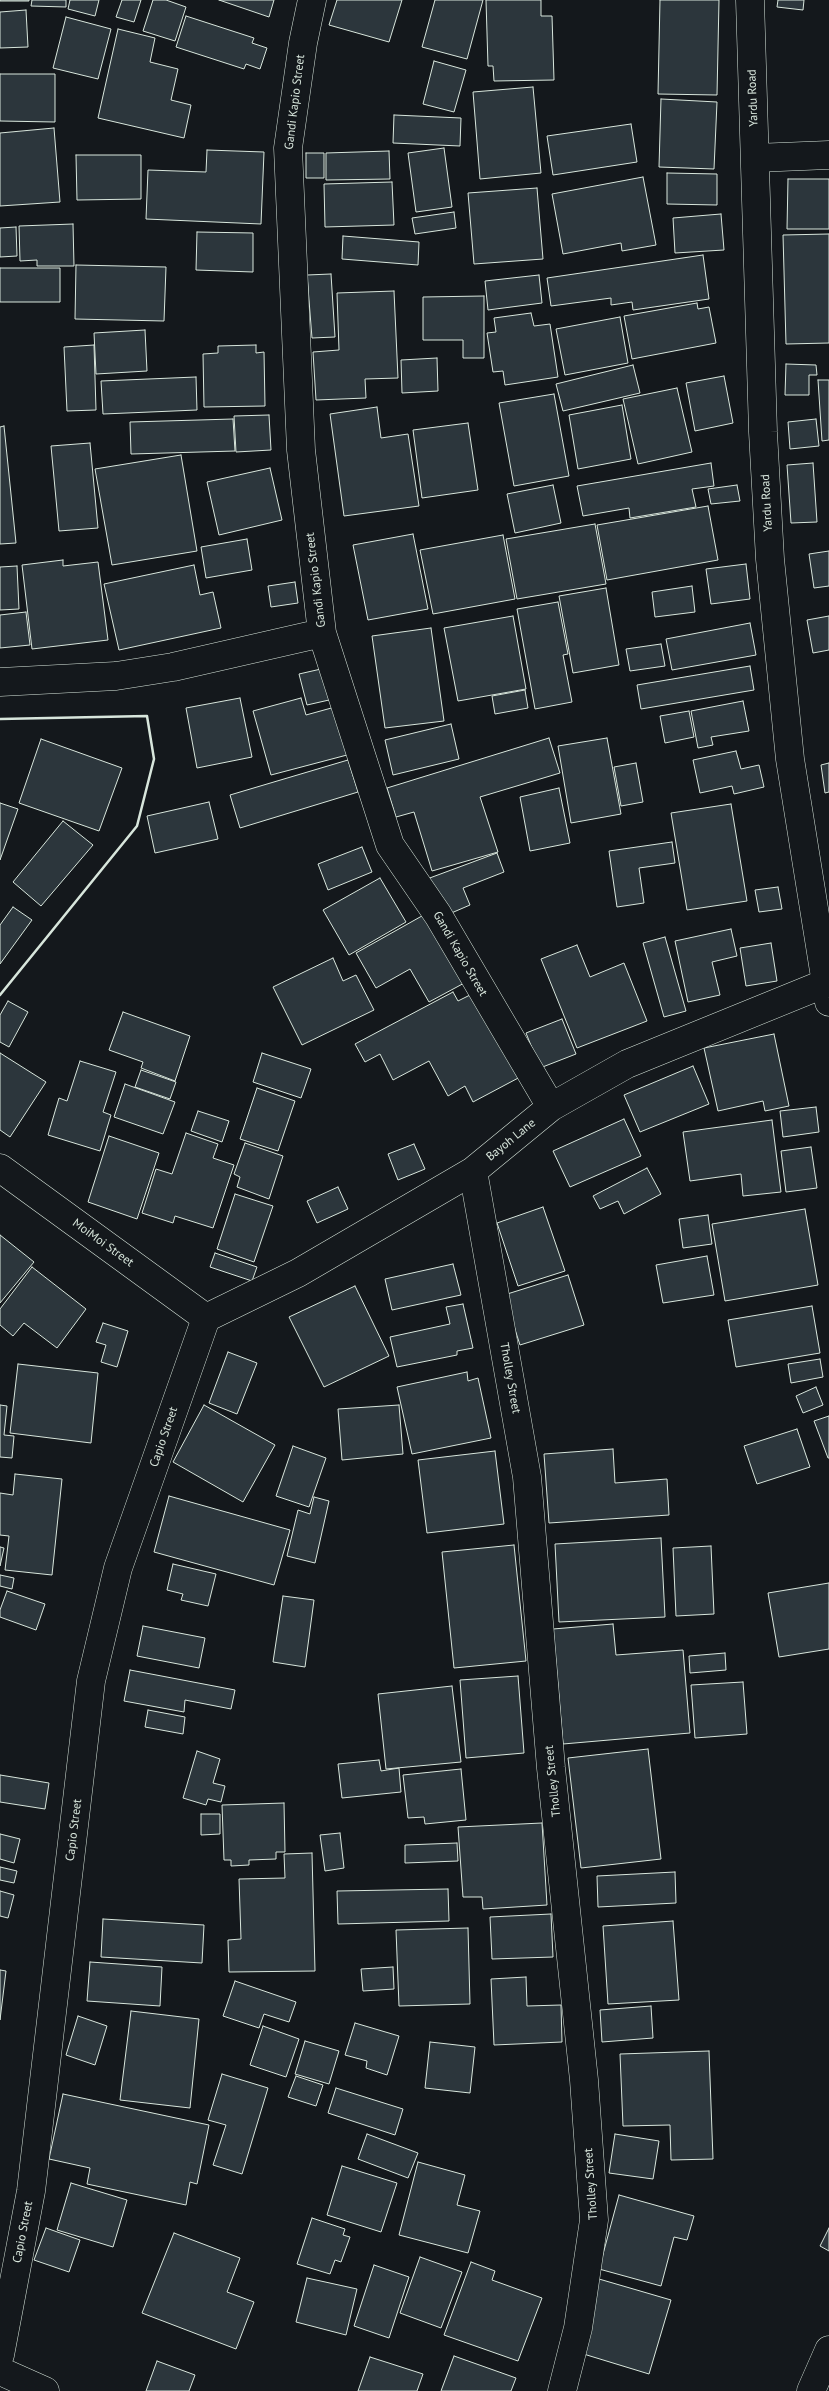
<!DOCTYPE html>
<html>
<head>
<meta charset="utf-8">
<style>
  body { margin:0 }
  canvas { display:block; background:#14181c }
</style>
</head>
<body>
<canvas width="829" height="2391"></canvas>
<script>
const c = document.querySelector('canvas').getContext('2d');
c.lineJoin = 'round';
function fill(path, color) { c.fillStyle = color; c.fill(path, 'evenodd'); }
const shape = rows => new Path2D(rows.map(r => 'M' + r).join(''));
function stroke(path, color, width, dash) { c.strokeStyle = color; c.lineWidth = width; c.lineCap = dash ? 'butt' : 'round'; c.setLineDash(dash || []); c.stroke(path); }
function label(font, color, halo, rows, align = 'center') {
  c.font = font + ' "PT Sans",sans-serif'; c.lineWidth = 4; c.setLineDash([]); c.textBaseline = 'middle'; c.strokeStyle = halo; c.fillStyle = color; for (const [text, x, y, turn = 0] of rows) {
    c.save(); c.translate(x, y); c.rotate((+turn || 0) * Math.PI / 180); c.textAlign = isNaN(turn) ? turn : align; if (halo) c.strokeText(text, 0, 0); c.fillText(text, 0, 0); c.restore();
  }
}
const building = shape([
  [0,0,29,0,29,1,0,1,0,0],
  [32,0,66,0,66,7,31,6,32,0],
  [70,0,99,0,95,16,68,9,70,0],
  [122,0,141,0,134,22,116,17,122,0],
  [153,0,166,0,186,7,175,41,143,31,153,0],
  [219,0,274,0,269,17,219,0],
  [337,0,402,0,389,42,329,25,337,0],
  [435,0,483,0,467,59,422,47,435,0],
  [486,0,541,0,541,16,552,16,554,80,494,81,493,66,488,66,486,0],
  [660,0,719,0,717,95,658,94,660,0],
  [778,0,804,0,803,10,777,7,778,0],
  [26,10,28,47,0,48,0,12,26,10],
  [186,16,254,38,252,43,267,48,260,69,246,64,244,69,176,47,186,16],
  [66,17,111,29,98,79,53,68,66,17],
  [118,29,155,38,150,62,178,69,171,100,191,105,184,138,98,118,118,29],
  [434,61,466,70,454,112,423,104,434,61],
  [0,74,55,74,55,122,0,121,0,74],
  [533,87,541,173,480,179,473,92,533,87],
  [661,99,717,102,714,169,659,167,661,99],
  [394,115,461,118,460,146,393,143,394,115],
  [631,124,637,162,553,175,547,136,631,124],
  [54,128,60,202,0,206,0,133,54,128],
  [444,148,452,207,416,212,408,153,444,148],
  [207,150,264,152,261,224,146,219,148,170,206,172,207,150],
  [389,151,390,179,326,180,326,153,389,151],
  [306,153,324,153,324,178,306,178,306,153],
  [76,155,141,155,141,199,77,200,76,155],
  [667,173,717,174,717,205,667,204,667,173],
  [643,177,656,245,622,251,621,243,563,254,552,194,643,177],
  [788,179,829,179,829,229,787,229,788,179],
  [392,182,394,225,325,227,324,184,392,182],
  [537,188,543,259,474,264,468,193,537,188],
  [454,212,456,228,415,234,412,218,454,212],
  [721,214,724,250,675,253,673,218,721,214],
  [73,224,74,266,37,266,37,260,20,261,19,226,73,224],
  [16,227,17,256,0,257,0,228,16,227],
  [197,232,253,233,253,272,196,270,197,232],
  [829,234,829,343,786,344,783,235,829,234],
  [343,236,419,242,418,265,342,259,343,236],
  [703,255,709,299,633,310,632,302,611,305,611,298,551,306,547,278,703,255],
  [76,265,166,267,164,321,75,319,76,265],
  [0,268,60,268,60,302,0,302,0,268],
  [331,274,335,337,312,338,307,275,331,274],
  [539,275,542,303,488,310,485,281,539,275],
  [394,291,398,378,365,379,366,398,316,400,313,352,339,350,337,293,394,291],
  [484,296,484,358,463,358,463,340,423,340,423,297,484,296],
  [697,303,698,309,709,307,716,343,632,359,624,316,697,303],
  [531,313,534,326,550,324,558,377,505,385,503,371,493,372,487,333,496,332,494,318,531,313],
  [620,317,628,363,565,375,556,329,620,317],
  [145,330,147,371,96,374,94,333,145,330],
  [94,345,96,410,67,411,64,347,94,345],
  [256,345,256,353,264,352,265,406,204,407,203,354,218,353,218,346,256,345],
  [437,358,438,391,402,393,401,360,437,358],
  [786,364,816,365,817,375,809,375,809,395,785,395,786,364],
  [633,365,640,393,563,411,556,384,633,365],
  [724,376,733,423,695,431,686,383,724,376],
  [196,377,197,410,103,414,101,381,196,377],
  [818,380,829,380,829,440,822,441,818,380],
  [677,388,692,452,638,464,623,399,677,388],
  [554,394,569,476,514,486,499,403,554,394],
  [622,405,631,459,578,469,569,415,622,405],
  [377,407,381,438,408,434,419,506,344,516,330,414,377,407],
  [269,415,271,450,236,452,234,416,269,415],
  [233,419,235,451,131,454,130,422,233,419],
  [816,419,819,446,790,449,788,422,816,419],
  [468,423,478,490,422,498,413,430,468,423],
  [4,426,16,543,0,544,0,427,4,426],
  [90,443,98,528,59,531,51,446,90,443],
  [181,455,197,551,112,565,95,469,181,455],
  [711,463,714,486,692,489,696,507,630,518,629,508,583,516,577,486,711,463],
  [813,463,817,522,791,523,787,465,813,463],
  [270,468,282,520,219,535,207,482,270,468],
  [553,485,561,523,515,533,507,494,553,485],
  [737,485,740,501,711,504,708,489,737,485],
  [708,506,718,560,607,580,597,525,708,506],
  [595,524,606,584,517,599,506,539,595,524],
  [413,534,428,609,368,620,353,545,413,534],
  [503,535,515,599,433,614,420,550,503,535],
  [247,539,252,570,206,578,201,547,247,539],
  [829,551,829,586,814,588,809,554,829,551],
  [63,560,63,566,98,562,108,640,32,649,22,565,63,560],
  [746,564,750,599,711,604,706,569,746,564],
  [194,565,200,595,213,592,221,628,119,650,104,584,194,565],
  [17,566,19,609,0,610,0,567,17,566],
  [295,582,298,603,271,607,268,586,295,582],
  [692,586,695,612,655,617,652,592,692,586],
  [606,588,619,665,573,673,559,596,606,588],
  [558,602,568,654,563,655,572,702,535,709,517,609,558,602],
  [26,612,30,645,0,648,0,615,26,612],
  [513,616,526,689,458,701,444,628,513,616],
  [829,616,829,650,813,653,807,620,829,616],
  [750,623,756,655,672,670,666,639,750,623],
  [431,628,444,721,385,728,372,636,431,628],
  [661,644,665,666,630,671,626,649,661,644],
  [750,666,754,690,641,709,637,685,750,666],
  [321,669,329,700,307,705,299,674,321,669],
  [525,690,528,708,495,714,492,696,525,690],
  [240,698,252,757,197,768,186,708,240,698],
  [301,698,306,715,335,707,347,755,271,775,253,711,301,698],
  [743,701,749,731,711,737,713,745,698,748,691,711,743,701],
  [689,711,694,737,665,743,660,716,689,711],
  [451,724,459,759,393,775,385,740,451,724],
  [549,738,560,773,480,797,498,852,432,871,414,812,396,817,387,788,549,738],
  [607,738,621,814,571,823,558,746,607,738],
  [41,739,122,768,99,831,19,803,41,739],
  [736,751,741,769,759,765,764,787,734,794,732,786,700,793,693,760,736,751],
  [348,760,358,792,240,828,230,795,348,760],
  [636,763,643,802,621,806,614,767,636,763],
  [829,763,829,792,825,793,821,765,829,763],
  [559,788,570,843,530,851,520,797,559,788],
  [209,802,218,839,155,853,147,816,209,802],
  [0,803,18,809,0,860,0,803],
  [731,804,747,901,687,910,671,813,731,804],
  [63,821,93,845,41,906,13,882,63,821],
  [672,842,675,863,639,868,644,903,617,907,609,851,672,842],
  [362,847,372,872,328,890,318,864,362,847],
  [497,853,504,872,463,888,470,905,442,917,427,879,497,853],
  [380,878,406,922,349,955,323,910,380,878],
  [778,887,782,909,759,912,755,890,778,887],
  [13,907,32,920,0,964,0,925,13,907],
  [429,912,468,981,429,1002,410,969,376,988,356,953,429,912],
  [731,929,737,956,712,962,720,995,688,1002,675,941,731,929],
  [665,937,686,1011,664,1017,643,943,665,937],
  [771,943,777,981,746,986,740,948,771,943],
  [577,945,590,977,624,963,647,1021,577,1048,541,959,577,945],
  [333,958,343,981,356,975,374,1010,302,1045,273,987,333,958],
  [453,992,458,1001,476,992,522,1076,473,1102,465,1086,448,1096,429,1061,393,1080,380,1054,365,1062,355,1044,453,992],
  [8,1001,28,1012,9,1047,0,1042,0,1015,8,1001],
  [123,1012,190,1036,175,1081,141,1068,143,1062,109,1050,123,1012],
  [562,1019,576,1054,540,1068,526,1033,562,1019],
  [774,1034,789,1106,765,1111,763,1101,718,1111,704,1048,774,1034],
  [0,1053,46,1082,10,1137,0,1130,0,1053],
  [262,1053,311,1069,301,1098,253,1082,262,1053],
  [80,1061,116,1072,103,1112,111,1115,100,1151,48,1135,59,1098,67,1101,80,1061],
  [693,1066,709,1104,640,1132,624,1095,693,1066],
  [141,1070,176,1082,170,1099,135,1087,141,1070],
  [125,1084,175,1102,163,1134,114,1117,125,1084],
  [257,1088,295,1101,278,1151,240,1139,257,1088],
  [816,1107,819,1132,783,1137,780,1111,816,1107],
  [198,1111,229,1121,222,1142,191,1131,198,1111],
  [624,1119,641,1156,570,1187,553,1151,624,1119],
  [772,1120,781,1192,743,1196,741,1174,690,1181,683,1132,772,1120],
  [186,1133,218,1144,213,1158,234,1165,213,1228,175,1216,173,1223,142,1213,156,1169,172,1174,186,1133],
  [109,1136,159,1153,137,1219,88,1202,109,1136],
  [245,1143,283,1156,269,1199,237,1187,240,1177,234,1174,245,1143],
  [414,1144,425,1169,398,1180,388,1154,414,1144],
  [811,1147,817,1188,786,1192,781,1151,811,1147],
  [647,1168,661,1194,624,1214,618,1201,600,1209,593,1196,647,1168],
  [338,1187,348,1209,317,1223,307,1201,338,1187],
  [235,1194,273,1206,254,1262,217,1249,235,1194],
  [543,1207,565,1271,518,1286,497,1223,543,1207],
  [805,1209,818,1285,725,1301,712,1224,805,1209],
  [708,1215,712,1244,683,1248,679,1219,708,1215],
  [0,1235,34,1262,0,1303,0,1235],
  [215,1253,257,1267,252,1281,210,1267,215,1253],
  [707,1256,714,1295,663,1303,656,1265,707,1256],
  [453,1264,461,1295,392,1310,385,1279,453,1264],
  [32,1267,86,1309,57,1348,24,1323,13,1336,0,1325,0,1309,32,1267],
  [568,1275,584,1325,520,1345,504,1295,568,1275],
  [355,1286,389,1356,324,1387,289,1317,355,1286],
  [463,1304,473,1348,457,1351,457,1355,397,1367,390,1337,450,1324,446,1307,463,1304],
  [812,1306,820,1353,736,1367,728,1320,812,1306],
  [103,1323,128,1331,117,1367,101,1362,106,1345,96,1342,103,1323],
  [228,1352,257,1363,237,1414,209,1403,228,1352],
  [820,1359,823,1377,791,1383,788,1364,820,1359],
  [18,1364,98,1373,91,1443,10,1433,18,1364],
  [467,1372,468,1381,478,1378,491,1438,412,1454,397,1387,467,1372],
  [816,1387,823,1405,803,1413,796,1396,816,1387],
  [0,1405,7,1406,4,1435,14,1436,12,1458,0,1457,0,1405],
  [204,1405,275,1445,243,1502,173,1462,204,1405],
  [399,1405,403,1454,342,1460,338,1409,399,1405],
  [829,1416,829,1458,828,1458,814,1421,829,1416],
  [797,1429,810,1467,757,1484,744,1446,797,1429],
  [293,1446,326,1458,309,1507,276,1496,293,1446],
  [613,1449,615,1483,667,1479,669,1515,549,1523,544,1454,613,1449],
  [495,1451,504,1524,427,1533,418,1460,495,1451],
  [15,1474,62,1479,52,1575,5,1570,9,1536,0,1535,0,1493,13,1495,15,1474],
  [169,1496,290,1530,274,1585,154,1552,169,1496],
  [314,1497,329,1501,315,1563,287,1556,298,1510,310,1514,314,1497],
  [661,1538,665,1617,559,1622,555,1544,661,1538],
  [514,1545,526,1661,454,1668,442,1552,514,1545],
  [711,1546,714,1614,676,1616,673,1548,711,1546],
  [0,1547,4,1548,0,1566,0,1547],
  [173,1564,216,1574,208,1606,181,1600,183,1594,167,1590,173,1564],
  [0,1575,14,1578,12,1589,0,1586,0,1575],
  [829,1583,829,1649,779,1657,768,1593,829,1583],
  [7,1591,45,1604,36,1630,0,1617,0,1610,7,1591],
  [283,1596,314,1600,305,1667,273,1662,283,1596],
  [613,1624,616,1655,683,1650,690,1733,563,1744,553,1629,613,1624],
  [143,1626,205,1638,199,1668,137,1656,143,1626],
  [725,1653,726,1670,690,1673,689,1656,725,1653],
  [130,1670,235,1690,231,1709,185,1700,184,1712,124,1701,130,1670],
  [518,1676,524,1753,466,1758,460,1680,518,1676],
  [743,1682,747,1734,695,1738,691,1685,743,1682],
  [452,1686,461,1762,386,1769,378,1694,452,1686],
  [148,1710,185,1717,183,1734,145,1727,148,1710],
  [648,1749,661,1859,581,1868,568,1758,648,1749],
  [197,1751,220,1759,213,1783,225,1786,221,1802,208,1799,206,1805,183,1798,197,1751],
  [379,1760,381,1771,399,1768,401,1792,342,1798,338,1764,379,1760],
  [461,1769,466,1820,425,1824,424,1817,408,1818,403,1775,461,1769],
  [0,1775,49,1783,45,1809,0,1802,0,1775],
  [284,1803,285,1852,276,1852,276,1859,249,1860,249,1865,231,1866,231,1860,224,1860,222,1805,284,1803],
  [201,1814,220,1814,220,1834,201,1835,201,1814],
  [542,1823,547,1905,483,1909,482,1897,463,1897,458,1827,542,1823],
  [340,1833,344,1868,325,1871,320,1835,340,1833],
  [0,1834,20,1839,14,1863,0,1859,0,1834],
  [457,1843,458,1861,405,1863,405,1845,457,1843],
  [312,1853,315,1971,229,1972,228,1940,241,1939,239,1879,285,1878,284,1854,312,1853],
  [0,1867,17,1871,14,1883,0,1880,0,1867],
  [675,1872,676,1903,598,1907,597,1876,675,1872],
  [448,1889,449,1921,338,1924,337,1891,448,1889],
  [0,1891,14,1895,8,1918,0,1916,0,1891],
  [551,1914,553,1957,492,1959,490,1917,551,1914],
  [103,1919,204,1925,202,1963,101,1957,103,1919],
  [673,1921,679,2000,608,2004,603,1926,673,1921],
  [468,1928,470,2004,399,2006,396,1930,468,1928],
  [90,1962,162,1967,160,2006,87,2001,90,1962],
  [393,1967,394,1989,363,1991,361,1969,393,1967],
  [0,1970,6,1971,0,2020,0,1970],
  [526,1977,527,2006,561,2005,562,2042,494,2045,491,1979,526,1977],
  [235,1981,296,2002,289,2022,264,2014,259,2028,223,2016,235,1981],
  [651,2006,653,2038,602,2042,600,2010,651,2006],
  [131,2011,199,2019,190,2108,120,2100,131,2011],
  [78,2016,107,2026,95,2065,66,2055,78,2016],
  [355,2023,399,2036,387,2075,366,2068,367,2061,345,2055,355,2023],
  [263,2026,299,2039,286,2077,250,2065,263,2026],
  [305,2041,339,2051,329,2084,295,2074,305,2041],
  [430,2042,475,2047,470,2093,425,2088,430,2042],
  [709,2051,713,2159,671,2160,670,2125,623,2126,620,2054,709,2051],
  [222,2074,268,2088,242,2174,213,2165,226,2125,208,2120,222,2074],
  [296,2076,323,2085,316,2106,288,2097,296,2076],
  [336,2088,403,2109,395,2135,328,2113,336,2088],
  [63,2094,209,2125,197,2184,190,2182,186,2205,87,2184,90,2168,49,2159,63,2094],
  [367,2134,418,2153,408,2178,358,2159,367,2134],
  [615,2134,659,2141,653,2179,609,2173,615,2134],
  [418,2162,465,2175,457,2205,480,2211,468,2253,399,2235,418,2162],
  [342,2166,397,2183,381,2232,327,2215,342,2166],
  [71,2183,127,2200,113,2247,57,2230,71,2183],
  [619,2195,694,2216,687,2240,674,2237,661,2286,599,2269,619,2195],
  [312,2218,345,2229,343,2235,350,2237,341,2262,335,2260,330,2274,297,2264,312,2218],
  [46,2228,80,2240,69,2272,34,2260,46,2228],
  [829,2228,829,2251,820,2246,829,2228],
  [174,2233,240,2258,227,2292,254,2302,236,2349,142,2313,174,2233],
  [420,2257,462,2272,441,2328,400,2313,420,2257],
  [471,2262,495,2271,492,2280,542,2298,518,2361,444,2335,471,2262],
  [374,2265,409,2277,389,2338,354,2326,374,2265],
  [307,2278,357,2289,346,2335,296,2322,307,2278],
  [599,2279,671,2300,649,2374,577,2352,599,2279],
  [454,2356,516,2378,511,2391,441,2391,454,2356],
  [370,2357,423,2374,417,2391,358,2391,370,2357],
  [157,2361,195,2375,189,2391,146,2391,157,2361]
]);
fill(building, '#2c363c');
stroke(building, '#d8e6dc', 1);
const street = shape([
  [312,0,303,43,288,148,301,450,322,633,390,845,438,915,551,1107],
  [750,0,763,432,770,559,790,759,829,1002],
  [755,158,829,155],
  [0,682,116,676,173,667,322,633],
  [0,1168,206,1318],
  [473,1171,527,1477,551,1768,584,2080,594,2220,578,2328,562,2391],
  [206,1318,298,1273,473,1171,551,1107,627,1064,826,983],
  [0,2355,31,2191,91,1681,118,1568,206,1318],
  [0,2371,45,2391],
  [811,2391,829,2350]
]);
stroke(street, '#d8e6dc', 29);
stroke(street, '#14181c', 28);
stroke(shape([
  [0,719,147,716,154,759,137,826,0,995]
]), '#d8e6dc', 2.5);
label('12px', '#d8e6dc', '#14181c', [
  ["Yardu Road",753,98,-92],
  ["Gandi Kapio Street",295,102,-83],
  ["Yardu Road",767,503,-93],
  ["Gandi Kapio Street",316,580,-97],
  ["Gandi Kapio Street",460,954,60],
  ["Bayoh Lane",511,1140,-39],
  ["MoiMoi Street",103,1243,36],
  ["Tholley Street",510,1378,80],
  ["Capio Street",164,1437,-71],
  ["Tholley Street",553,1781,-96],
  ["Capio Street",74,1830,-83],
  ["Tholley Street",591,2184,-94],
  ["Capio Street",23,2232,-79]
]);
</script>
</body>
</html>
